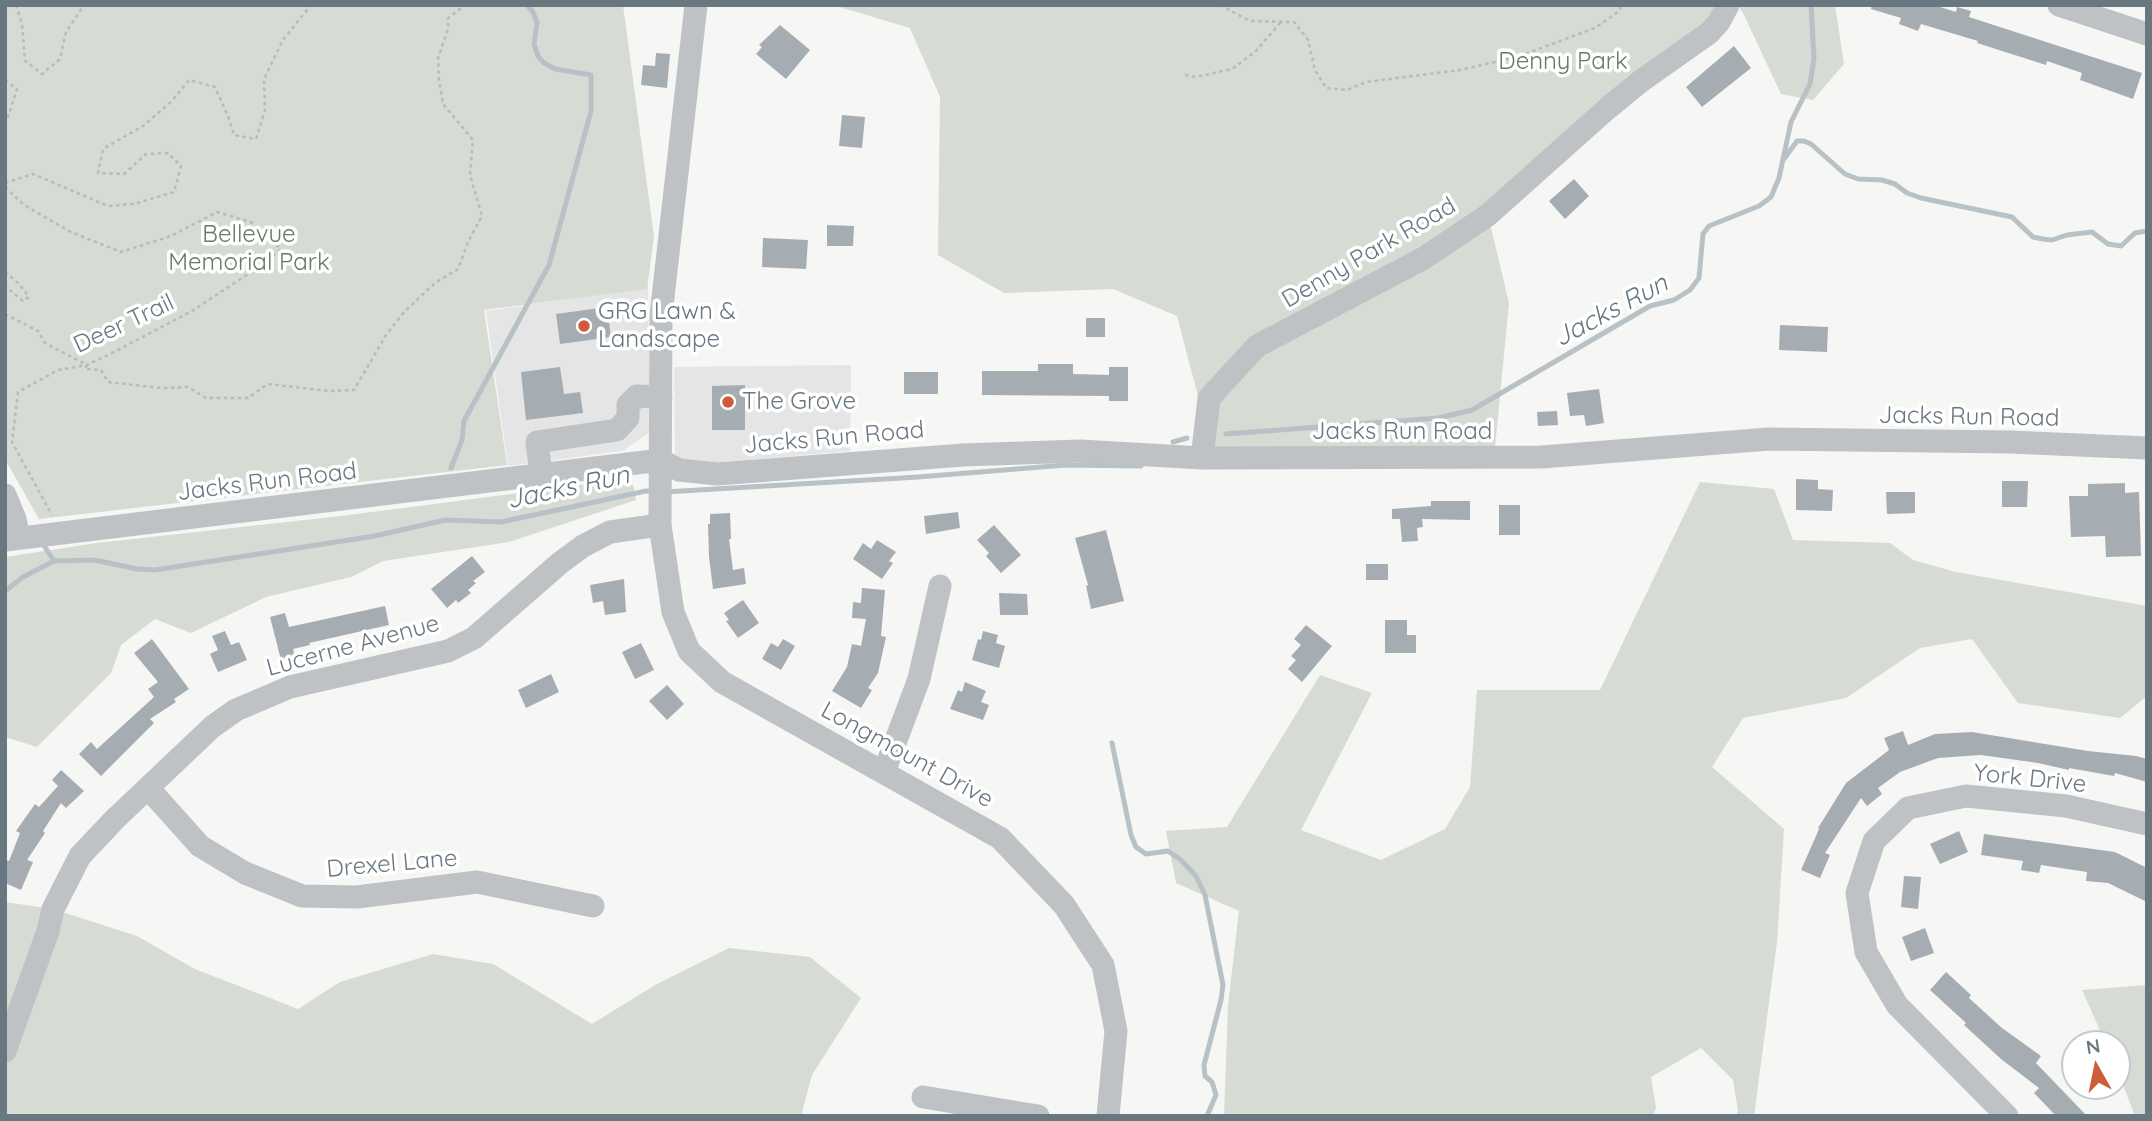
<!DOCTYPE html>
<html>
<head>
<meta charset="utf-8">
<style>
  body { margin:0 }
  #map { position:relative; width:2152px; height:1121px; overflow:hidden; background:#f6f6f4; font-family:Quicksand,sans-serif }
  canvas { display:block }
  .frame { position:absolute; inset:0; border:7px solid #697781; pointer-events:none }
  .north { position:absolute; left:2061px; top:1030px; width:70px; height:70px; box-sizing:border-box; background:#fff; border:2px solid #c3c9cd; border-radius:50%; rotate:351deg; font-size:19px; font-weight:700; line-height:28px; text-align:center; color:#697781 }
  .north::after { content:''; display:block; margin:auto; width:24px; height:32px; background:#cf5d3b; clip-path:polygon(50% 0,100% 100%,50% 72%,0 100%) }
</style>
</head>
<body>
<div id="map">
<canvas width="2152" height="1121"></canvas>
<div class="frame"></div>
<div class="north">N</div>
</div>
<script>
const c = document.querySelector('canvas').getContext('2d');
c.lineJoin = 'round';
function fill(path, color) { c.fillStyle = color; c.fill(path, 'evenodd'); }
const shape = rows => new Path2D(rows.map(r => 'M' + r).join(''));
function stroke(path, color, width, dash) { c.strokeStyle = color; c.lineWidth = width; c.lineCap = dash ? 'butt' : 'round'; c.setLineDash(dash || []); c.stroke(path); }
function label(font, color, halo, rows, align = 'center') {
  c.font = font + ' Quicksand,sans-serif'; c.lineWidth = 7; c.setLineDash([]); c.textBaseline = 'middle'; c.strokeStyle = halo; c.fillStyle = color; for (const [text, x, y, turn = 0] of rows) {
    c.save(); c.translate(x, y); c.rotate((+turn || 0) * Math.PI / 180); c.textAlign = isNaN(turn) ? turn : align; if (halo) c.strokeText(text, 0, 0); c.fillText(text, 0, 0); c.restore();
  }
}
fill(shape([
  [648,281,650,432,623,451,508,466,486,311,646,288],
  [851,365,850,451,700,464,688,463,675,454,674,367]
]), '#e4e5e4');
fill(shape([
  [5,5,623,5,654,237,647,289,484,310,507,465,39,519,5,459],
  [833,5,1721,5,1712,18,1488,215,1509,303,1494,458,1202,458,1199,400,1177,316,1113,289,1004,293,938,255,940,97,910,28],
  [1737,5,1835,5,1844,64,1813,100,1781,94,1743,13],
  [1700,482,1774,489,1793,540,1890,543,1913,560,1956,572,2147,606,2147,696,2120,718,2018,703,1972,639,1920,648,1846,698,1743,718,1712,767,1784,829,1777,942,1754,1116,1736,1116,1738,1111,1733,1080,1701,1048,1651,1077,1656,1108,1653,1116,1224,1116,1228,1005,1239,911,1176,883,1166,831,1227,827,1320,675,1372,693,1301,830,1381,860,1445,829,1470,787,1477,690,1600,690],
  [589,484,633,485,636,500,509,542,383,561,351,577,266,597,191,633,155,619,121,645,111,673,37,747,5,737,5,557,97,543,341,516],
  [5,902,53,909,137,936,195,969,298,1009,340,982,433,954,493,964,592,1024,655,985,729,948,810,957,861,998,812,1075,801,1116,5,1116],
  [2147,985,2147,1116,2135,1116,2117,1070,2117,1044,2106,1044,2082,990]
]), '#d6dbd3');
stroke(shape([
  [1784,159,1797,141,1804,141,1811,144,1845,174,1858,179,1882,180,1895,184,1907,193,1921,198,2012,217,2033,237,2043,239,2052,240,2067,235,2092,232,2108,244,2121,246,2135,233,2147,231],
  [1226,434,1438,418,1472,410,1650,306,1674,300,1690,290,1699,278,1703,234,1709,226,1759,206,1771,197,1779,178,1791,122,1810,84,1814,58,1811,5],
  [1173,442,1187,438],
  [451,468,462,440,464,421,549,265,591,111,591,75,555,69,544,63,538,56,534,44,537,23,533,12,527,5],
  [665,492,918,477,1066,465,1141,466],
  [41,541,54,561],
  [5,591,23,577,54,561,95,560,137,569,155,570,375,536,445,520,501,522,646,491,656,491],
  [1112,743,1131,835,1136,847,1146,854,1168,851,1181,860,1196,876,1205,895,1223,985,1221,1000,1204,1065,1205,1076,1212,1082,1216,1095,1207,1116]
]), '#b8c2c6', 5);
fill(shape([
  [1872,5,1934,5,1956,12,1957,7,1971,11,1969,17,2142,73,2133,99,2080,80,2082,73,2047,61,2046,65,1977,43,1978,41,1921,24,1918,31,1899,24,1901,18,1871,9],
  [780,25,810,50,786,79,756,54,762,47,759,45],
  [1734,46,1751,68,1702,107,1686,87],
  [656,53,670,54,667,88,641,85,643,65,655,66],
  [842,115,865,117,862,148,839,146],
  [1574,179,1589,196,1565,219,1549,201],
  [827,225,854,226,853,246,827,246],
  [763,238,808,240,806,269,762,267],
  [607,307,611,337,560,344,556,314],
  [1086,318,1105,318,1105,337,1086,337],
  [1780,325,1828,327,1827,352,1779,350],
  [1038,364,1073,364,1073,374,1109,375,1109,367,1128,367,1128,401,1109,401,1109,396,982,395,982,371,1038,371],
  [560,367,564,394,580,392,583,413,526,420,521,372],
  [904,372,938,372,938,394,904,394],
  [745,385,745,430,712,430,712,386],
  [1599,389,1604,423,1586,426,1584,415,1570,416,1567,393],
  [1557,411,1558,425,1538,426,1537,412],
  [1796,479,1818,480,1818,489,1833,490,1832,511,1796,510],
  [2002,481,2028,481,2027,507,2002,507],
  [2125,483,2125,493,2139,492,2141,556,2106,557,2105,536,2071,537,2069,496,2088,496,2088,484],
  [1886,492,1915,492,1915,513,1887,514],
  [1431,501,1470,501,1470,520,1422,519,1423,527,1417,528,1418,541,1402,542,1400,519,1392,519,1392,509,1431,506],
  [1499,505,1520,505,1520,535,1499,535],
  [958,512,960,528,926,534,924,516],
  [730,513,731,539,729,539,733,570,744,568,746,584,713,589,709,557,708,524,710,524,710,514],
  [994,525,1021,555,1001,573,986,556,989,553,977,540],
  [1106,530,1124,601,1091,609,1086,586,1088,585,1075,538],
  [877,540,896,552,889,561,893,563,882,579,853,559,863,543,871,549],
  [472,556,485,572,473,581,476,583,468,590,471,593,458,603,456,600,447,608,431,589],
  [1366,564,1388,564,1388,580,1366,580],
  [624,579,626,612,605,615,603,601,593,603,590,585],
  [862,588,885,590,881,636,886,637,878,673,868,688,872,690,861,708,832,691,847,667,852,644,861,646,866,619,852,618,853,602,861,603],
  [999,593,1027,594,1028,615,1000,615],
  [743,600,759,623,738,638,726,621,729,620,724,613],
  [385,606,389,625,309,643,310,645,293,649,295,657,281,660,270,617,285,613,289,627],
  [1385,620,1407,620,1407,635,1416,635,1416,653,1385,653],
  [1306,625,1332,646,1302,682,1288,669,1296,660,1291,656,1301,645,1294,639],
  [225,631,231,645,239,642,247,660,218,672,210,654,218,650,212,636],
  [983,631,998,635,996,643,1005,646,999,668,972,660,978,639,981,640],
  [152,639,189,689,174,699,176,702,150,719,154,723,101,776,79,754,91,742,97,749,154,697,148,689,158,682,134,653],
  [783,639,795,646,781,670,762,659,771,643,778,647],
  [641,643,654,670,635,679,622,652],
  [551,674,559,692,526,708,518,690],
  [965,682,986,691,981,702,989,705,983,720,950,709,958,690,962,692],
  [667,685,684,704,667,720,649,701],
  [1903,731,1908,745,1935,734,1972,732,2088,751,2136,756,2147,759,2147,782,2115,773,2114,776,2069,768,2069,770,2038,763,1981,755,1938,758,1900,772,1878,788,1882,794,1867,806,1861,798,1825,853,1830,855,1820,878,1801,870,1819,829,1818,828,1846,783,1889,750,1884,738],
  [61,770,84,791,66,808,61,803,43,831,45,833,27,860,33,862,21,890,5,883,5,860,9,861,20,833,16,831,35,804,39,807,58,786,52,780],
  [1959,831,1968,852,1940,864,1930,844],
  [1984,834,2115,852,2147,868,2147,902,2108,883,2086,881,2087,872,2041,865,2039,873,2021,870,2023,861,1981,855],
  [1904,876,1921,877,1918,909,1901,907],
  [1925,928,1934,953,1911,961,1902,937],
  [1946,972,1971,995,1969,998,2002,1028,2041,1056,2036,1063,2087,1116,2056,1116,2034,1093,2039,1088,2001,1059,1964,1025,1966,1023,1930,990]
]), '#a6adb2');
stroke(shape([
  [16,5,22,24,25,61,42,74,60,59,66,32,84,5],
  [1220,5,1250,21,1294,22,1308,40,1315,70,1326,88,1347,90,1366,82,1460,70,1517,57,1595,28,1618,12,1622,5],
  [1185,75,1196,77,1232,69,1255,52,1281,22],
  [5,80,17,89,8,117,5,118],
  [5,183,33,174,108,206,134,204,174,192,181,166,168,153,146,154,124,174,98,173,103,149,143,126,172,101,189,80,215,87,228,116,234,135,256,139,265,110,264,79,283,40,311,5],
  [5,187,24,205,71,232,121,252,171,236,217,212,251,222,281,249,262,265,192,311,112,353,87,365,58,370,18,392,12,442,52,515],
  [5,272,19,284,29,297,23,301,5,286],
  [5,314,38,331,45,343,87,365,85,369,101,370,108,382,161,388,188,387,206,398,248,398,268,384,329,391,354,390,386,335,404,312,435,283,458,269,468,242,482,216,470,175,473,140,443,104,439,80,438,58,448,29,448,18,460,9,460,5]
]), '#b8bbbd', 2.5, [3.5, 3.5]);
stroke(shape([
  [696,5,661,315,660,525,673,612,689,651,722,682,1000,838,1064,905,1103,965,1116,1031,1108,1116],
  [2059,5,2147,34],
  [1202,458,1209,398,1257,346,1424,258,1488,215,1608,108,1641,81,1709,33,1719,22,1728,5],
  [541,474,537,442,617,430,628,418,628,405,637,396,661,397],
  [5,495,15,519,19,538],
  [5,540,661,460,679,470,717,474,963,455,1080,451,1202,458,1542,457,1769,439,2010,442,2147,448],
  [884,772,919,679,940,586],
  [148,788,200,846,245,873,302,896,357,897,477,882,593,906],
  [5,1051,48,931,53,909,80,856,115,819,212,727,236,710,290,687,448,651,474,638,560,563,583,546,610,532,660,525],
  [923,1097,1038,1116],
  [2007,1116,1897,1005,1866,952,1857,893,1874,841,1908,808,1966,796,2066,806,2147,824]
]), '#bec2c5', 23);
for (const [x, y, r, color] of [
  [584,326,7,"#cf5d3b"],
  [728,402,7,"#cf5d3b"]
]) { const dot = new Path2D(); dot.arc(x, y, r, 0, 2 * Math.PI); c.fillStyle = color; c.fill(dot); stroke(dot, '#fff', 2.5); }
label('24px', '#6b7967', '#fff', [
  ["Denny Park",1563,62],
  ["Bellevue",249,235],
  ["Memorial Park",249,263]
]);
label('24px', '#697781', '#fff', [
  ["Denny Park Road",1369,253,-30],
  ["Deer Trail",124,324,-25],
  ["Jacks Run Road",1969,417,1],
  ["Jacks Run Road",1402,432],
  ["Jacks Run Road",834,438,-5],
  ["Jacks Run Road",267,482,-7],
  ["Lucerne Avenue",353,646,-15],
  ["Longmount Drive",907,755,29],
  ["York Drive",2030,779,6],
  ["Drexel Lane",392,864,-5]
]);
label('24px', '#697781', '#fff', [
  ["GRG Lawn &",598,312],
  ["Landscape",598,340],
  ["The Grove",742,402]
], 'left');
label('italic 26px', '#65777e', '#fff', [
  ["Jacks Run",1611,311,-28],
  ["Jacks Run",568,488,-12]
]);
</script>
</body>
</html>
